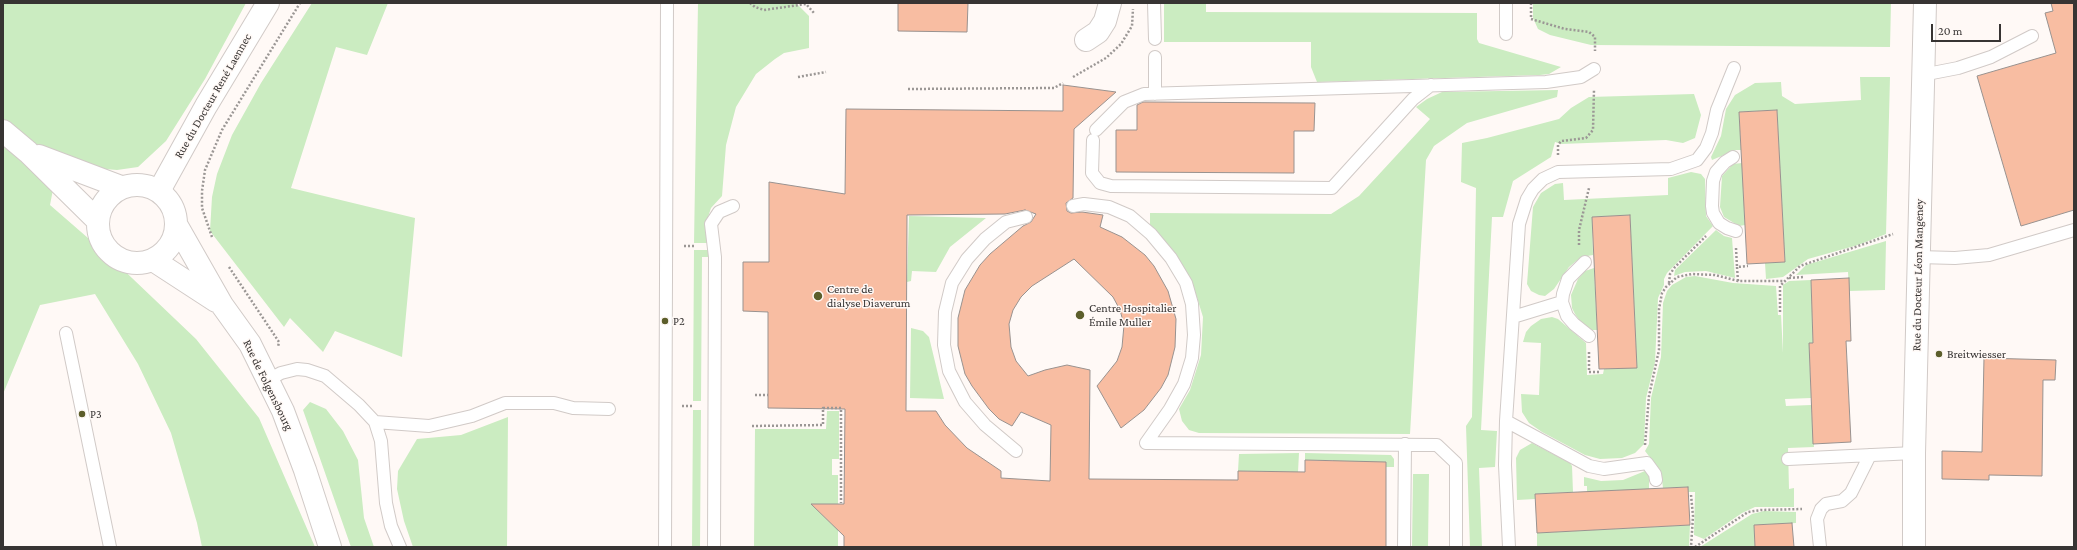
<!DOCTYPE html>
<html>
<head>
<meta charset="utf-8">
<style>
  body { margin:0 }
  #map { position:relative; width:2077px; height:550px; overflow:hidden; background:#fff9f6; font-family:"Crimson Pro",serif }
  canvas { display:block }
  .frame { position:absolute; inset:0; border:4px solid #373433; pointer-events:none }
  .scale { position:absolute; left:1931px; top:24px; width:70px; height:18px; box-sizing:border-box; border:2px solid #373433; border-top:0; padding-left:5px; font-size:12px; line-height:14px; white-space:nowrap; color:#373433; -webkit-text-stroke:3px #fff9f6; paint-order:stroke }
</style>
</head>
<body>
<div id="map">
<canvas width="2077" height="550"></canvas>
<div class="frame"></div>
<div class="scale">20 m</div>
</div>
<script>
const c = document.querySelector('canvas').getContext('2d');
c.lineJoin = 'round';
function fill(path, color) { c.fillStyle = color; c.fill(path, 'evenodd'); }
const shape = rows => new Path2D(rows.map(r => 'M' + r).join(''));
function stroke(path, color, width, dash) { c.strokeStyle = color; c.lineWidth = width; c.lineCap = dash ? 'butt' : 'round'; c.setLineDash(dash || []); c.stroke(path); }
function label(font, color, halo, rows, align = 'center') {
  c.font = font + ' "Crimson Pro",serif'; c.lineWidth = 3; c.setLineDash([]); c.textBaseline = 'middle'; c.strokeStyle = halo; c.fillStyle = color; for (const [text, x, y, turn = 0] of rows) {
    c.save(); c.translate(x, y); c.rotate((+turn || 0) * Math.PI / 180); c.textAlign = isNaN(turn) ? turn : align; if (halo) c.strokeText(text, 0, 0); c.fillText(text, 0, 0); c.restore();
  }
}
fill(shape([
  [3,3,246,3,205,79,166,141,138,167,117,170,93,168,60,153,50,205,111,258,196,339,259,418,315,547,202,547,197,523,171,433,138,364,95,294,40,305,3,394],
  [312,3,388,3,367,55,336,47,291,188,415,218,402,357,335,331,323,352,290,318,284,327,210,231,212,197,217,174,232,135,261,83],
  [698,3,796,3,809,16,809,48,784,53,775,59,756,74,736,107,726,145,722,196,711,208,706,223,706,234,709,243,694,243],
  [1164,3,1206,3,1206,12,1477,13,1477,39,1479,43,1561,67,1549,74,1540,75,1317,82,1311,67,1311,42,1164,42],
  [1533,3,1891,3,1890,47,1591,45,1550,35,1538,29,1533,18],
  [1860,77,1890,77,1886,234,1858,245,1808,259,1783,277,1766,279,1765,263,1785,262,1777,110,1739,112,1741,150,1736,150,1712,160,1711,157,1721,136,1726,109,1735,95,1755,83,1781,82,1782,96,1795,104,1861,100],
  [1558,90,1557,97,1467,123,1434,146,1426,160,1410,434,1199,433,1189,430,1182,421,1179,409,1190,390,1201,355,1203,317,1194,288,1176,254,1150,225,1150,213,1331,214,1359,196,1430,119,1416,107,1427,99,1442,92],
  [1694,94,1701,115,1695,138,1683,143,1666,140,1561,144,1555,142,1551,157,1513,181,1503,217,1492,217,1481,430,1497,431,1495,467,1479,468,1482,547,1470,547,1466,426,1472,417,1476,188,1461,182,1462,143,1487,138,1559,119,1571,108,1589,97],
  [1742,163,1745,225,1739,226,1724,217,1720,207,1722,176,1733,164],
  [1691,172,1701,174,1705,179,1706,216,1713,226,1667,273,1664,279,1664,285,1658,298,1655,362,1646,398,1644,444,1635,453,1622,458,1600,459,1585,455,1542,432,1529,423,1522,412,1521,394,1539,395,1541,343,1523,342,1526,332,1531,326,1541,319,1552,317,1558,319,1586,343,1587,375,1603,374,1604,369,1637,367,1630,215,1592,217,1593,255,1582,257,1575,262,1569,267,1554,289,1545,296,1539,295,1531,291,1527,284,1533,207,1541,193,1555,184,1563,183,1564,200,1668,195,1668,178],
  [909,216,986,218,950,247,936,272,912,271,911,281,907,282],
  [1716,230,1724,236,1732,238,1735,278,1706,271,1685,272,1674,276,1675,270],
  [1886,241,1885,290,1849,291,1848,272,1796,275,1806,265],
  [694,250,710,250,710,257,702,257,701,401,693,401],
  [1594,268,1597,330,1592,330,1582,324,1575,314,1572,308,1571,295,1578,279,1585,271],
  [1695,276,1733,283,1776,286,1778,315,1781,315,1783,353,1783,285,1789,281,1811,280,1813,343,1809,343,1811,398,1785,399,1786,406,1811,405,1814,447,1788,448,1789,489,1794,488,1794,507,1755,507,1742,513,1704,539,1694,535,1695,492,1688,492,1687,487,1663,488,1661,472,1645,451,1649,444,1651,398,1661,357,1663,303,1667,291,1672,285,1686,277],
  [911,328,923,331,929,337,944,399,910,398],
  [310,402,326,409,343,431,358,460,364,518,374,547,351,547,303,410],
  [693,410,701,410,700,547,692,547],
  [827,411,839,411,839,459,832,459,832,475,838,475,838,504,811,504,838,530,838,547,754,547,755,429,826,429],
  [508,417,507,547,413,547,404,521,397,489,398,471,417,439,461,435],
  [1532,443,1570,463,1572,466,1573,492,1535,494,1535,499,1517,500,1516,458,1520,450],
  [1299,453,1298,472,1238,471,1239,454],
  [1305,453,1391,455,1394,459,1394,467,1386,467,1386,462,1333,462,1333,460,1305,460],
  [1645,471,1649,476,1649,489,1587,492,1587,486,1584,486,1584,477,1601,481,1623,480],
  [1413,474,1429,474,1428,547,1412,547],
  [1764,511,1796,512,1796,523,1754,525,1755,547,1700,547,1752,514],
  [1690,525,1689,547,1537,547,1537,533]
]), '#cbecc1');
const building = shape([
  [898,3,968,3,967,32,898,31,898,3],
  [2051,3,2074,3,2074,210,2021,226,1977,76,2056,53,2045,13,2053,11,2051,3],
  [1063,85,1116,92,1074,129,1073,198,1066,203,1067,211,1071,213,1082,212,1103,215,1100,227,1122,237,1145,255,1154,266,1168,291,1176,319,1175,347,1168,375,1161,388,1144,410,1121,428,1097,386,1117,361,1122,347,1124,325,1120,310,1113,297,1074,259,1032,286,1021,297,1013,310,1009,324,1011,347,1016,361,1028,376,1045,370,1067,365,1090,370,1089,479,1238,480,1238,471,1305,472,1305,460,1386,462,1386,547,844,547,844,536,811,504,844,504,845,409,768,408,768,312,743,311,743,262,769,262,769,182,845,194,846,109,1063,111,1063,85],
  [1025,210,1036,214,1031,222,1023,226,990,254,980,265,965,290,958,318,958,346,965,374,972,386,989,409,999,419,1012,426,1021,412,1051,425,1050,481,1001,478,1001,471,967,448,945,425,936,411,906,411,907,215,1005,214,1025,210],
  [1143,102,1315,103,1314,131,1294,131,1294,173,1116,172,1116,130,1137,130,1137,105,1143,102],
  [1777,110,1785,262,1747,264,1739,112,1777,110],
  [1630,215,1637,368,1599,369,1592,217,1630,215],
  [1849,278,1851,341,1846,341,1851,442,1813,444,1809,343,1813,343,1811,280,1849,278],
  [1984,358,2056,360,2055,380,2043,380,2042,476,1989,475,1989,480,1942,479,1942,451,1982,452,1984,358],
  [1688,487,1690,525,1537,533,1535,494,1688,487],
  [1792,523,1794,547,1755,547,1754,525,1792,523]
]);
fill(building, '#f8bda2');
stroke(building, '#99928f', 1);
const service = shape([
  [1154,3,1155,39],
  [1506,3,1506,34],
  [1155,57,1155,94],
  [1922,75,1958,68,1991,57,2032,36],
  [1096,130,1124,102,1144,94,1546,82,1581,77,1594,69],
  [1093,140,1092,173,1100,183,1111,186,1332,188,1413,99,1431,85],
  [1733,157,1725,162,1716,172,1713,181,1712,206,1713,213,1719,223,1727,228,1736,231],
  [1073,206,1084,204,1109,207,1130,216,1151,234,1171,258,1186,283,1192,304,1194,335,1192,358,1184,384,1170,409,1146,443],
  [1918,257,1955,258,1989,255,2074,230],
  [1585,262,1568,279,1563,294,1562,302,1567,316,1574,324,1589,336],
  [1513,317,1562,302],
  [66,333,110,547],
  [268,380,281,373,297,369,307,370,325,376,359,405,375,422,381,441,386,503,391,526,400,547],
  [1506,421,1589,466,1604,469,1647,463,1655,474,1656,480],
  [375,422,429,426,472,416,505,403,554,403,573,408,609,409],
  [1146,443,1437,445,1456,463,1456,547],
  [1016,451,985,425,965,402,949,371,944,345,945,312,952,283,967,259,985,239,1006,222,1026,217],
  [1788,459,1914,453],
  [665,547,667,3],
  [714,547,715,257,711,224,719,212,733,206],
  [1404,547,1405,444],
  [1509,547,1505,465,1506,421,1519,224,1527,199,1533,189,1543,179,1558,172,1671,169,1697,160,1706,148,1712,133,1717,110,1734,68],
  [1820,547,1817,519,1821,509,1826,504,1842,501,1851,493,1870,455]
]);
const minor = shape([
  [1086,40,1098,32,1105,21,1110,3],
  [159,191,206,106,268,3]
]);
const tertiary = shape([
  [1914,547,1914,453,1925,3]
]);
const secondary = shape([
  [3,131,28,152,98,221],
  [39,156,121,187],
  '98 224a39 39 0 1 1 78 0a39 39 0 1 1-78 0Z',
  [177,226,222,305,250,344,283,411,305,470,330,547],
  [153,260,216,301]
]);
stroke(service, '#d1cac7', 14);
stroke(minor, '#d1cac7', 24);
stroke(tertiary, '#d1cac7', 24);
stroke(secondary, '#d1cac7', 24);
stroke(shape([
  [750,3,755,7,764,10,806,4,814,13],
  [1531,3,1531,19,1565,29,1589,32,1595,37,1595,51],
  [798,77,826,72],
  [1073,77,1106,58,1121,44,1132,26,1133,9],
  [908,89,1054,88,1063,83],
  [1558,155,1558,145,1561,141,1586,138,1593,130,1594,90],
  [212,237,202,208,202,191,205,170,222,130,300,3],
  [1579,245,1579,230,1589,188],
  [684,246,695,246],
  [1736,248,1737,267],
  [229,267,279,342,278,347],
  [1789,278,1804,277],
  [1738,281,1737,267,1748,266],
  [1669,283,1670,274,1675,267,1706,236],
  [1780,312,1780,286,1800,266,1893,234],
  [1589,352,1589,372,1600,372],
  [755,395,768,395],
  [682,406,692,406],
  [752,426,823,425,823,408,841,408,841,503],
  [1645,445,1649,396,1659,350,1659,309,1662,293,1666,287,1677,277,1692,274,1715,275,1738,281,1783,281],
  [1691,495,1693,516,1691,547],
  [1695,547,1748,512,1761,510,1802,509]
]), '#9b9795', 2.5, [2, 2]);
stroke(service, '#fff', 12);
stroke(minor, '#fff', 22);
stroke(tertiary, '#fff', 22);
stroke(secondary, '#fff', 22);
for (const [x, y, r, color] of [
  [818,296,5,"#5c5e2b"],
  [1080,315,5,"#5c5e2b"],
  [665,321,4,"#5c5e2b"],
  [1939,354,4,"#5c5e2b"],
  [82,414,4,"#5c5e2b"]
]) { const dot = new Path2D(); dot.arc(x, y, r, 0, 2 * Math.PI); c.fillStyle = color; c.fill(dot); stroke(dot, '#fff9f6', 1.5); }
label('12px', '#373433', '#fff9f6', [
  ["Rue du Docteur René Laennec",213,96,-60],
  ["Rue du Docteur Léon Mangeney",1918,275,-89],
  ["Rue de Folgensbourg",268,385,64]
]);
label('12px', '#373433', '#fff9f6', [
  ["Centre de",827,289],
  ["dialyse Diaverum",827,303],
  ["Centre Hospitalier",1089,308],
  ["Émile Muller",1089,322],
  ["P2",673,321],
  ["Breitwiesser",1947,354],
  ["P3",90,414]
], 'left');
</script>
</body>
</html>
